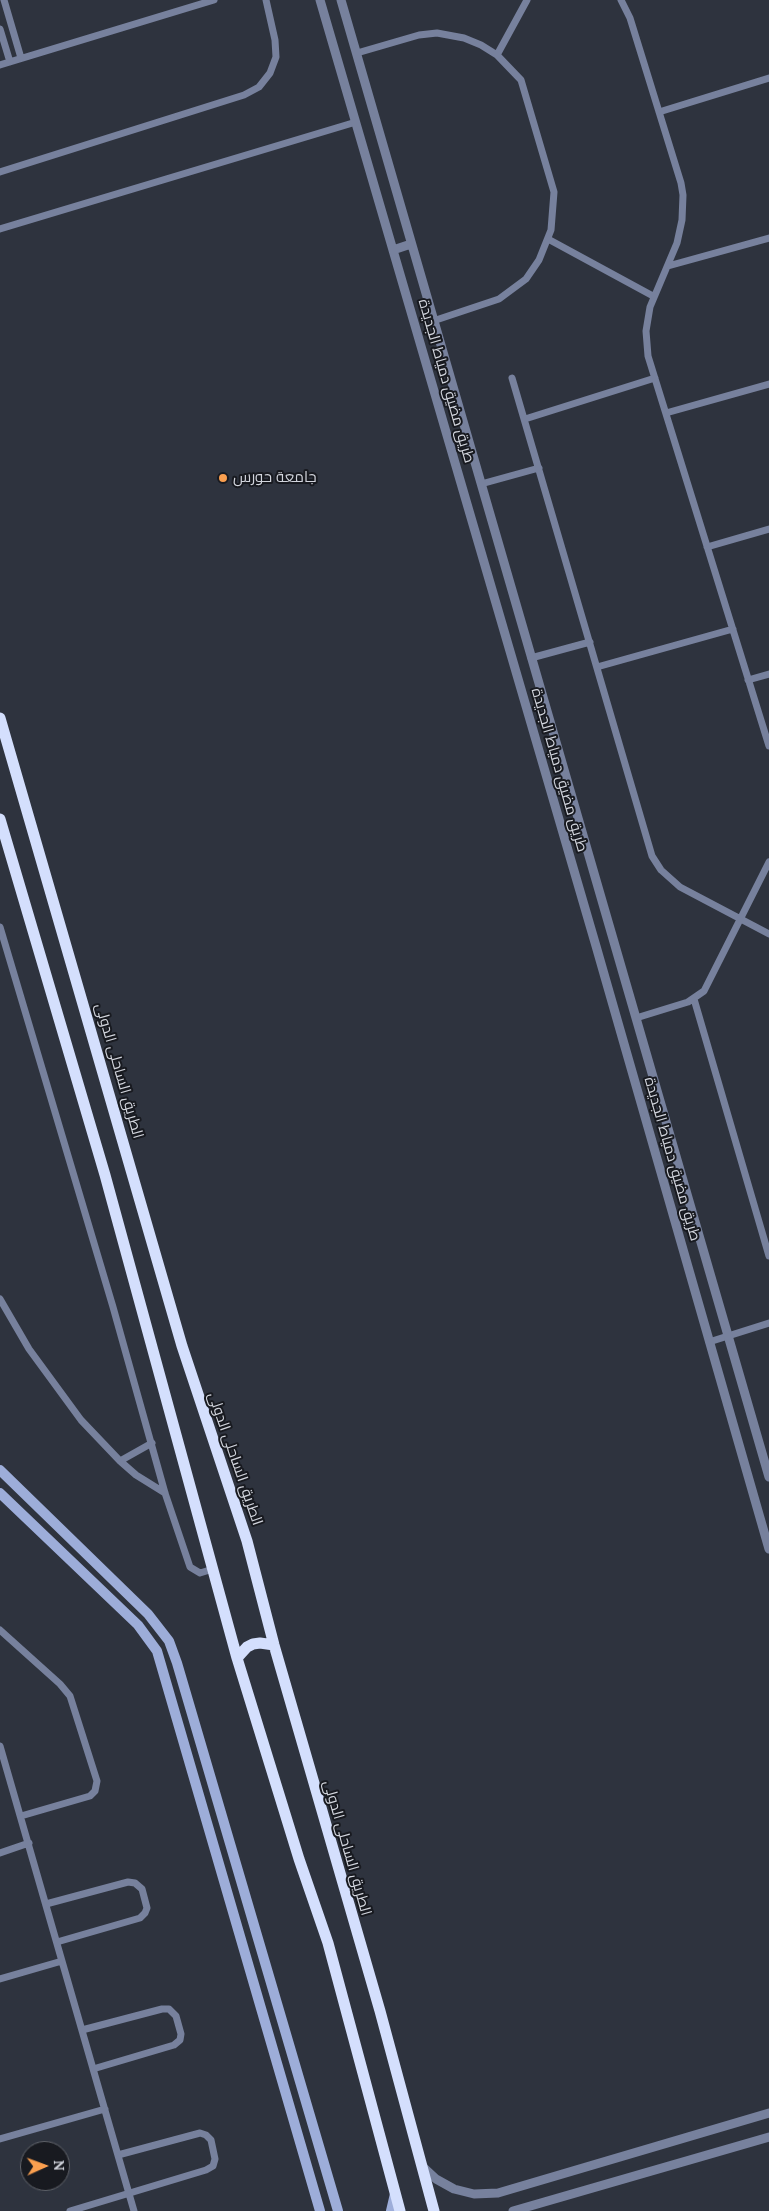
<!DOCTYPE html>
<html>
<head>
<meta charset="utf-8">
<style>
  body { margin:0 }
  #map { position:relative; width:769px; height:2211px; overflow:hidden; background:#2e333e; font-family:Lora,serif }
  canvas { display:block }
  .north { position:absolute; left:20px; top:2141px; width:50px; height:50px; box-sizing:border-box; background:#181a20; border:1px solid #62656c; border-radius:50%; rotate:88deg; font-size:14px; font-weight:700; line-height:20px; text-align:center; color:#d2d5dd }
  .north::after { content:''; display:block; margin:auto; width:18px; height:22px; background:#fa9f4f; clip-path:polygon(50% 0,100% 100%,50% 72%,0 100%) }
</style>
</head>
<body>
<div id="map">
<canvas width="769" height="2211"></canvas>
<div class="north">N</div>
</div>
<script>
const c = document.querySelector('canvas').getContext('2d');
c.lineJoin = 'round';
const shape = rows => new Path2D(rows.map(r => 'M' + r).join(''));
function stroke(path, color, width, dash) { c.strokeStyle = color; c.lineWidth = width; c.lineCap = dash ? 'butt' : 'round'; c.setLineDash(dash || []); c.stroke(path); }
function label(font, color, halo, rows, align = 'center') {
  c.font = font + ' Lora,Cairo,serif'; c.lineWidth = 4; c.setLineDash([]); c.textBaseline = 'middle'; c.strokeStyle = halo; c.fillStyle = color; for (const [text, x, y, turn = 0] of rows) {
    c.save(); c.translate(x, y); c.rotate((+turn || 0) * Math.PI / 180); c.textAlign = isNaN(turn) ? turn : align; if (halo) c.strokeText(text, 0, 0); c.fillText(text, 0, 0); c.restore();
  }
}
stroke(shape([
  [4,0,21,58],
  [621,0,630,18,681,183,683,195,682,220,677,243,650,307,646,331,648,356,769,746],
  [0,29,10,62],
  [357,53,419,35,437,33,464,38,481,45,497,55,521,80,554,192,551,230,539,260,526,279,499,299,433,321],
  [497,55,527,0],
  [0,65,214,0],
  [659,112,769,78],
  [0,172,244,95,259,87,270,73,276,57,275,40,266,0],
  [0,229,356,122],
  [548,239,653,296],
  [668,266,769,238],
  [512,378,652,856,661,870,680,887,769,934],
  [666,413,769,384],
  [525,419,655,378],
  [481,484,539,468],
  [707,547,769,529],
  [531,658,590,642],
  [597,667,733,629],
  [748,680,769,674],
  [0,927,113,1307,165,1493,190,1567,200,1573,213,1569],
  [694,999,769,1256],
  [636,1018,688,1002,704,991,769,862],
  [0,1299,29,1349,81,1420,120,1461,136,1475,165,1493],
  [709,1342,769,1323],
  [120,1461,152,1443],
  [0,1630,60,1684,70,1696,97,1781,95,1791,90,1796,21,1816],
  [0,1746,134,2211],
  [0,1853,29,1843],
  [46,1904,128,1882,135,1883,142,1889,147,1908,145,1913,140,1918,57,1942],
  [0,1979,62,1961],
  [82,2030,162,2009,169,2009,176,2016,181,2034,180,2040,174,2045,93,2069],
  [0,2139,105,2109],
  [70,2211,206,2170,213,2166,215,2159,211,2140,206,2135,200,2133,118,2155]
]), '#77819d', 7);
stroke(shape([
  [320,0,596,946,769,1549],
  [341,0,769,1477],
  [393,250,411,244],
  [422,2166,436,2179,454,2189,474,2194,498,2193,769,2113],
  [513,2211,769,2137]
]), '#77819d', 9);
stroke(shape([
  [0,1470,148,1614,169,1641,177,1663,338,2211],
  [0,1493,138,1625,157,1651,320,2211],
  [391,2211,395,2194]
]), '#9dadd9', 10);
stroke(shape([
  [0,718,182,1346,247,1541,274,1645,380,2011,434,2211],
  [0,819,105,1175,237,1658,299,1859,328,1943,400,2211],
  [237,1658,247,1647,253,1644,260,1643,274,1645]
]), '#d4dffd', 11);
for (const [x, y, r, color] of [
  [223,478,5,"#fa9f4f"]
]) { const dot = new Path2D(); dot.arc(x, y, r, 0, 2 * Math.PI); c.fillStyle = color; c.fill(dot); stroke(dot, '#181a20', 2); }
label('15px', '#d2d5dd', '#181a20', [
  ["طريق مضيق دمياط الجديدة",446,381,74],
  ["طريق مضيق دمياط الجديدة",559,770,74],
  ["الطريق الساحلى الدولى",119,1071,74],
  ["طريق مضيق دمياط الجديدة",672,1159,74],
  ["الطريق الساحلى الدولى",235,1459,71],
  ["الطريق الساحلى الدولى",347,1848,74]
]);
label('15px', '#d2d5dd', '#181a20', [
  ["جامعة حورس",233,478]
], 'left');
</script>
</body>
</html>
